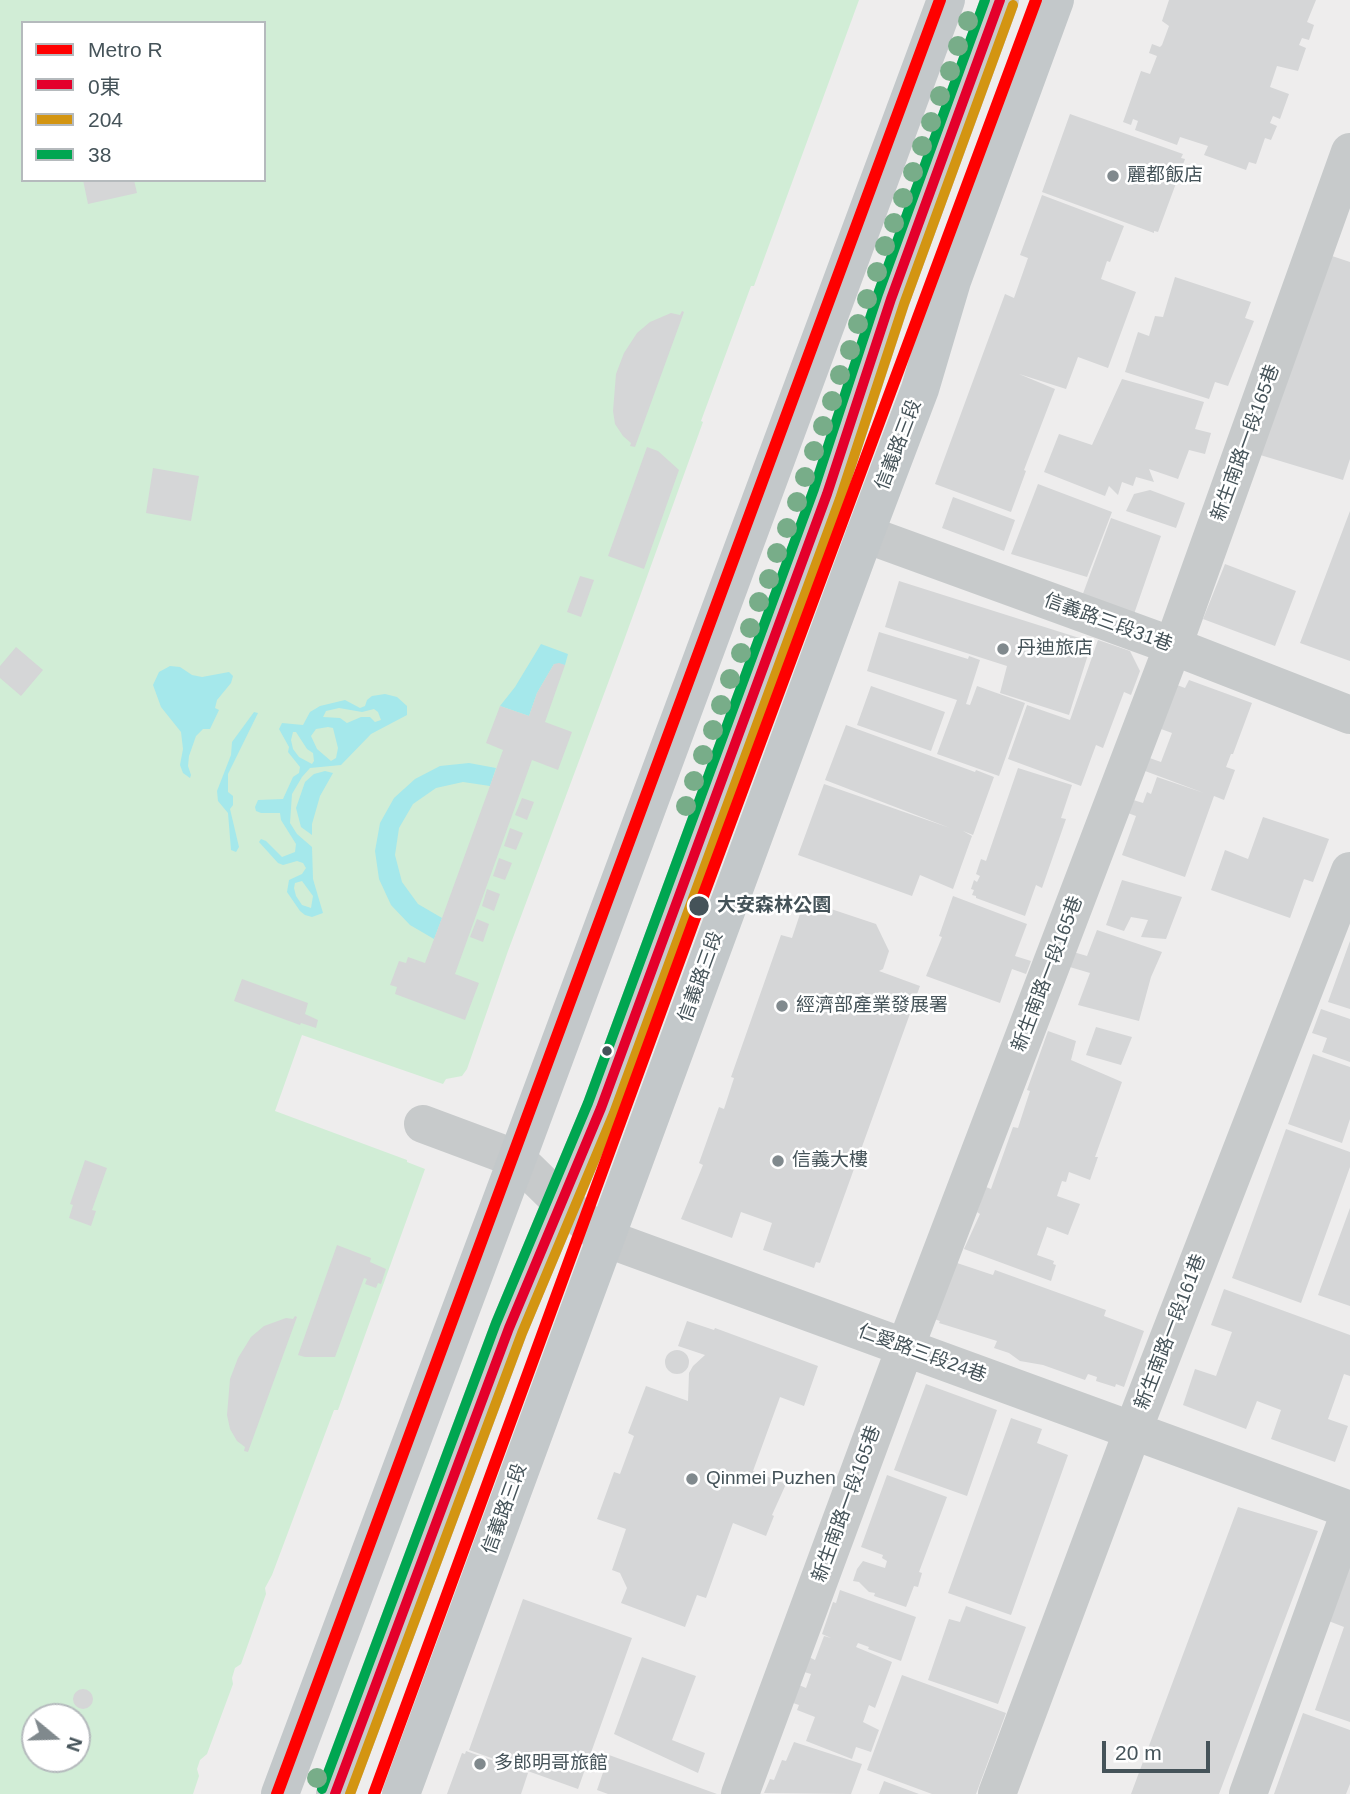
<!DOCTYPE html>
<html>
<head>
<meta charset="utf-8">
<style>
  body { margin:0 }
  #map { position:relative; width:1350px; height:1794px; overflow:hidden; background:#eeeded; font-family:Helvetica,"Noto Sans TC",sans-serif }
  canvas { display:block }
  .legend { position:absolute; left:21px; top:21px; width:245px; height:161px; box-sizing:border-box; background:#fff; border:2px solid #b5babd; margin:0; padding:9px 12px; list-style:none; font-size:21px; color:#455359 }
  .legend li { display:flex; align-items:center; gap:14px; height:35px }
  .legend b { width:35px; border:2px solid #b5babd }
  .north { position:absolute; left:21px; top:1703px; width:70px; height:70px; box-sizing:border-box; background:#fff; border:2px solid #b5babd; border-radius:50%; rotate:109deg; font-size:19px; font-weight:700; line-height:28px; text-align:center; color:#455359 }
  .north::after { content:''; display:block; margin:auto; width:24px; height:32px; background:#80898d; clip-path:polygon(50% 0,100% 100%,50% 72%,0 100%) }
  .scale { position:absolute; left:1102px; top:1741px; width:108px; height:32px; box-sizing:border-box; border:4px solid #455359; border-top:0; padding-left:9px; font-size:21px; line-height:24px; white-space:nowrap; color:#455359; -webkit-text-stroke:5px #fff; paint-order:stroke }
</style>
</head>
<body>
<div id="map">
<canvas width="1350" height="1794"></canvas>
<ul class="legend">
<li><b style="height:9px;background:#f00"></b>Metro R</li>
<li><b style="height:9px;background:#e4002b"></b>0東</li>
<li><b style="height:9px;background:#d39512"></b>204</li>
<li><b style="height:9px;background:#00a651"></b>38</li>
</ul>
<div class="north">N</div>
<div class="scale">20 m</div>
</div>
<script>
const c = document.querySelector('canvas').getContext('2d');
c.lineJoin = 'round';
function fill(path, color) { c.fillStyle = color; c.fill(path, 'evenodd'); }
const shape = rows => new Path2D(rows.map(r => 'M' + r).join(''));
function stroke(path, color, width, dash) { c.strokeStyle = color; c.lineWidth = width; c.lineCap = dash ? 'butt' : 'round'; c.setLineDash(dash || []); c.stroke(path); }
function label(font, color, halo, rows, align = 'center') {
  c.font = font + ' Helvetica,"Noto Sans TC",sans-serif'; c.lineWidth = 5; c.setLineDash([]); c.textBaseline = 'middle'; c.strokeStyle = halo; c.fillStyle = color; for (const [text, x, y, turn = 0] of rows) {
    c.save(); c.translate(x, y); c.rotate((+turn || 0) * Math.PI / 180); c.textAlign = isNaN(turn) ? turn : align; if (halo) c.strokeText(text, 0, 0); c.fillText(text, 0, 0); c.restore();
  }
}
fill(shape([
  [0,0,859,0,754,286,751,286,701,421,703,422,623,643,508,951,467,1069,462,1076,446,1079,443,1084,302,1035,275,1111,407,1160,407,1162,425,1169,338,1410,334,1410,272,1575,265,1588,266,1594,241,1664,235,1668,232,1678,233,1684,207,1754,200,1760,197,1769,199,1776,193,1794,0,1794],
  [23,23,264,23,264,180,23,180],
  [35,1717,77,1717,77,1759,35,1759]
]), '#d1edd6');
fill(shape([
  [541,644,568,654,565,665,554,664,537,693,529,716,500,706,515,687],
  [170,666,180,667,192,675,202,677,229,672,233,676,231,683,217,700,215,708,219,710,210,729,203,729,196,736,189,756,188,766,191,775,190,778,183,773,180,765,183,749,181,732,161,707,153,685,159,672],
  [385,694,397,697,407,706,407,715,371,734,341,765,310,768,302,777,292,794,290,823,297,834,312,847,313,879,323,913,312,917,305,915,300,911,287,892,289,880,302,874,306,868,303,863,297,861,283,865,278,863,259,842,261,839,266,841,282,857,295,852,296,844,281,820,280,813,261,813,256,811,255,807,258,800,283,799,293,777,299,773,300,767,288,752,289,747,279,729,282,723,303,725,310,712,320,706,345,700,360,708,365,706,367,700,372,696],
  [339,708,362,712,374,709,378,712,381,720,375,722,370,717,361,717,347,723,340,718,323,717,326,711],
  [328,727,333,728,338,748,336,758,331,761,317,749,311,736,316,729],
  [293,732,296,732,307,749,313,753,314,761,312,764,299,757,293,749,291,740],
  [302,881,313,896,311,908,302,905,296,896,294,888,295,883],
  [254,712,258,713,228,774,228,792,233,796,233,805,230,809,239,847,236,852,231,850,228,813,218,801,217,791,231,755,232,742],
  [469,763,496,768,490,786,463,782,436,788,413,804,399,828,395,855,402,882,418,904,442,918,434,939,410,925,391,905,379,879,375,851,380,823,394,798,415,779,440,766],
  [325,771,333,773,320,796,312,824,312,835,301,827,296,808,305,782,314,774]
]), '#a5e8eb');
fill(shape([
  [1169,0,1316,0,1307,22,1314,25,1309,40,1302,38,1299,45,1306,48,1298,71,1277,66,1270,87,1289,94,1280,119,1273,116,1270,123,1277,126,1271,140,1265,138,1256,164,1249,162,1246,170,1204,155,1208,146,1180,137,1177,145,1135,130,1138,121,1133,119,1131,125,1123,122,1141,71,1150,74,1157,56,1149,53,1152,44,1160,47,1162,45,1169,26,1162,21],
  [1070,114,1183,154,1181,158,1185,159,1158,232,1154,231,1154,233,1042,192],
  [83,180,134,180,137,193,88,204],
  [1042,195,1124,226,1110,262,1107,261,1101,279,1136,292,1108,368,1078,357,1066,389,1019,374,1055,389,1024,470,1026,471,1011,512,935,484,1005,294,1014,298,1028,258,1020,255],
  [1329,255,1350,262,1350,459,1343,480,1247,451],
  [1175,277,1251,302,1245,318,1254,321,1228,386,1215,382,1209,399,1125,372,1138,332,1149,336,1155,316,1163,317],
  [682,311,684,312,635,447,630,446,631,443,623,436,615,424,613,411,616,374,624,353,637,333,650,322,671,313,680,315],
  [1122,379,1204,402,1195,429,1211,433,1205,454,1189,450,1178,479,1149,469,1154,482,1136,477,1133,486,1122,482,1118,495,1109,486,1105,496,1044,472,1059,434,1092,445],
  [647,447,658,451,679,470,644,569,608,556],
  [153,468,199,476,191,521,146,513],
  [1038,484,1112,512,1087,577,1011,554],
  [1150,490,1185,503,1176,528,1126,511,1134,494],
  [953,497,1015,520,1004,551,942,528],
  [1350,511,1350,661,1300,643],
  [1111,518,1161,536,1134,614,1081,599],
  [1225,564,1296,591,1275,646,1203,619],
  [580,576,594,580,581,617,567,612],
  [899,581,1092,642,1069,715,1000,693,1007,666,885,627],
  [879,632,968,659,969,656,980,660,966,704,970,705,977,686,1025,703,999,776,937,754,957,700,867,671],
  [1098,640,1130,651,1140,671,1131,695,1124,692,1103,748,1096,745,1081,786,1008,759,1027,705,1070,720],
  [16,647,43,670,21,696,0,678,0,666],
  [559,663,565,665,545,722,572,732,558,770,532,760,455,974,479,983,465,1020,395,994,397,987,390,985,399,961,406,963,408,957,425,963,442,918,503,750,486,743,500,706,529,716,537,693,554,664],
  [1189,680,1252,703,1233,754,1231,754,1226,767,1235,770,1224,800,1214,796,1185,877,1122,855,1136,816,1122,811,1127,798,1143,803,1147,792,1151,794,1157,777,1204,793,1137,768,1141,755,1161,762,1172,733,1161,729,1166,681,1185,688],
  [871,686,945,712,931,751,857,725],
  [846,725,975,772,976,770,994,777,973,835,963,831,972,836,953,889,920,875,912,896,798,855,824,784,950,828,825,780],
  [1018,768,1072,785,1061,818,1066,819,1042,888,1036,885,1025,916,976,898,976,896,972,895,974,890,971,889,974,880,977,882,980,876,976,874,981,859,986,861],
  [522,798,534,802,527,820,515,815],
  [1263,817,1329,839,1313,882,1304,879,1290,918,1211,890,1225,850,1248,859],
  [510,828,523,833,516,850,504,846],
  [499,858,512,863,505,880,493,876],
  [1122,880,1182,897,1166,939,1141,937,1148,920,1131,917,1124,931,1106,925],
  [487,889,500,894,494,911,482,906],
  [953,896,1027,924,1015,956,1031,961,1026,974,1012,969,1000,1003,926,976,942,937,939,936],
  [819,905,876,924,889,951,883,969,879,971,920,986,824,1252,820,1263,816,1262,814,1268,763,1250,772,1223,741,1212,732,1238,681,1219,703,1165,699,1163,719,1107,724,1109,734,1078,731,1077,781,935,792,938,801,911],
  [477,919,489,924,483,942,470,937],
  [1097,930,1162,952,1151,977,1139,1021,1078,1005,1090,973,1063,965,1070,951,1087,956],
  [1350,941,1350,1009,1328,1002],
  [242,979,308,1003,305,1014,318,1020,316,1028,301,1023,300,1025,234,1001],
  [1321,1009,1350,1019,1350,1062,1322,1052,1327,1038,1312,1033],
  [1096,1027,1132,1037,1121,1065,1086,1055],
  [1048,1031,1076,1041,1071,1060,1122,1082,1095,1157,1098,1157,1090,1180,1069,1172,1066,1182,1062,1181,1057,1196,1080,1204,1068,1235,1047,1227,1037,1255,1054,1261,1053,1264,1056,1265,1051,1281,964,1249,980,1214,977,1212,986,1187,991,1189,1013,1127,1018,1128,1030,1091,1027,1090],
  [1313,1054,1350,1067,1350,1119,1342,1143,1288,1124],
  [1286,1129,1350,1152,1350,1167,1301,1303,1232,1278],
  [85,1160,107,1168,92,1210,96,1211,91,1226,69,1218,73,1205,70,1204],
  [1350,1208,1350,1306,1318,1295],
  [337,1245,371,1258,370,1262,386,1269,381,1284,378,1283,376,1288,365,1284,367,1279,364,1278,335,1357,305,1357,298,1355],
  [954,1262,993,1275,995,1270,1106,1310,1104,1316,1144,1331,1124,1387,1116,1384,1115,1387,1096,1381,1097,1377,1088,1374,1085,1380,1043,1365,1020,1361,1009,1353,994,1348,997,1341,939,1323,940,1321,934,1319],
  [1224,1289,1350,1335,1350,1376,1344,1374,1328,1419,1348,1426,1335,1462,1271,1439,1281,1410,1257,1401,1246,1429,1183,1405,1195,1369,1216,1376,1232,1332,1211,1325],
  [295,1316,297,1317,248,1452,244,1451,245,1447,237,1441,230,1429,227,1415,230,1379,238,1358,251,1337,264,1326,286,1318,293,1319],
  [687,1321,714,1330,715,1328,818,1366,804,1406,780,1397,753,1471,786,1484,772,1515,774,1516,766,1536,733,1523,706,1598,697,1595,685,1627,621,1603,627,1588,620,1573,612,1570,626,1529,597,1519,614,1472,620,1474,634,1436,628,1433,646,1386,688,1401,689,1373,693,1366,705,1355,678,1346],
  '665 1362a12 12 0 1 1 24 0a12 12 0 1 1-24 0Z',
  [926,1384,997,1410,967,1496,894,1470],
  [1011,1418,1042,1429,1037,1443,1068,1455,1011,1615,948,1593],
  [887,1475,947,1497,919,1572,922,1573,918,1587,914,1586,906,1607,874,1596,875,1593,869,1592,859,1582,853,1581,857,1569,863,1561,885,1568,887,1561,882,1558,883,1555,861,1547],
  [1238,1507,1318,1531,1219,1794,1131,1794],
  [1350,1552,1350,1722,1315,1710,1344,1627,1326,1620],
  [840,1590,916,1617,901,1661,868,1649,869,1647,858,1643,856,1647,892,1662,875,1708,869,1705,863,1722,879,1730,871,1752,856,1747,852,1759,806,1741,815,1717,797,1710,799,1705,793,1703,799,1685,806,1688,811,1674,804,1672,809,1657,815,1660,824,1636,831,1638,822,1634,833,1602,836,1603],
  [523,1599,632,1638,578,1789,469,1750],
  [966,1606,1026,1627,998,1704,928,1680,949,1619,960,1622],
  [642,1657,696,1676,672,1740,705,1753,698,1773,614,1734],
  [902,1675,1006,1713,976,1794,932,1794,867,1770],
  '73 1699a10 10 0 1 1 20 0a10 10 0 1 1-20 0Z',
  [1303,1713,1350,1730,1350,1784,1346,1794,1274,1794],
  [794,1742,862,1764,851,1794,764,1793,770,1779,774,1780,782,1760,786,1761],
  [466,1751,528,1773,521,1794,447,1794,462,1753,465,1754],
  [609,1755,717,1794,608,1794,597,1790],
  [884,1781,919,1794,879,1794]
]), '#d5d6d7');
stroke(shape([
  [865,534,1173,646,1350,715],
  [423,1124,517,1159,562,1203,605,1238,1350,1510],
  [335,1794,509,1328,601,1108,827,494,891,299,1000,0],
  [740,1794,905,1348,1173,646,1350,152],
  [997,1794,1133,1430,1350,871],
  [1248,1794,1350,1512]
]), '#c7cacb', 38);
stroke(shape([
  [280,1794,517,1159,946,0],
  [401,1794,865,534,920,389,952,281,1055,0]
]), '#c3c8ca', 38);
stroke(shape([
  [335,1794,509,1328,601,1108,827,494,891,299,1000,0]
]), '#e4002b', 10);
stroke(shape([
  [350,1794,522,1333,614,1113,840,499,904,304,1013,5]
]), '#d39512', 10);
stroke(shape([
  [322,1789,496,1323,588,1103,814,489,878,294,985,0]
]), '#00a651', 10);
stroke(shape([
  [277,1794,940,0],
  [374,1794,696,915,1036,0]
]), '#f00', 12);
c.fillStyle = '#78ad89';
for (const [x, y] of [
  [968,21],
  [958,46],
  [950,71],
  [940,96],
  [931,122],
  [922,146],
  [913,172],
  [903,198],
  [894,223],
  [885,246],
  [877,272],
  [867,299],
  [858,324],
  [850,350],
  [840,375],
  [832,401],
  [823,426],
  [814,451],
  [805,477],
  [797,502],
  [787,528],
  [777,553],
  [769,579],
  [759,602],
  [750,628],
  [741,653],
  [730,679],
  [721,705],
  [713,730],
  [703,755],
  [694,781],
  [686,806],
  [317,1778]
]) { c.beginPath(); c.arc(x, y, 10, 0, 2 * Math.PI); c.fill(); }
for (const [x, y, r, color] of [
  [1113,176,7,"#80898d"],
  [1003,649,7,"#80898d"],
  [699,906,11,"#455359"],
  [782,1006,7,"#80898d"],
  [607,1051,6,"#455359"],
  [778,1161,7,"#80898d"],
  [692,1479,7,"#80898d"],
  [480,1764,7,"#80898d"]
]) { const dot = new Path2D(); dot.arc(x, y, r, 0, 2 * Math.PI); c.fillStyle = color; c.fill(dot); stroke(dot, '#fff', 2.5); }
label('19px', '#455359', '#fff', [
  ["麗都飯店",1127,176],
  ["丹迪旅店",1017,649],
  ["經濟部產業發展署",796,1006],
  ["信義大樓",792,1161],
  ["Qinmei Puzhen",706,1479],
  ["多郎明哥旅館",494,1764]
], 'left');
label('19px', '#455359', '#fff', [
  ["新生南路一段165巷",1246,443,-70],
  ["信義路三段",899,445,-69],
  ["信義路三段31巷",1108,623,20],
  ["新生南路一段165巷",1048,974,-69],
  ["信義路三段",701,977,-70],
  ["新生南路一段161巷",1171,1332,-69],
  ["仁愛路三段24巷",922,1354,20],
  ["新生南路一段165巷",847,1504,-70],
  ["信義路三段",505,1509,-70]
]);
label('bold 19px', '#455359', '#fff', [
  ["大安森林公園",717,906]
], 'left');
</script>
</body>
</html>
